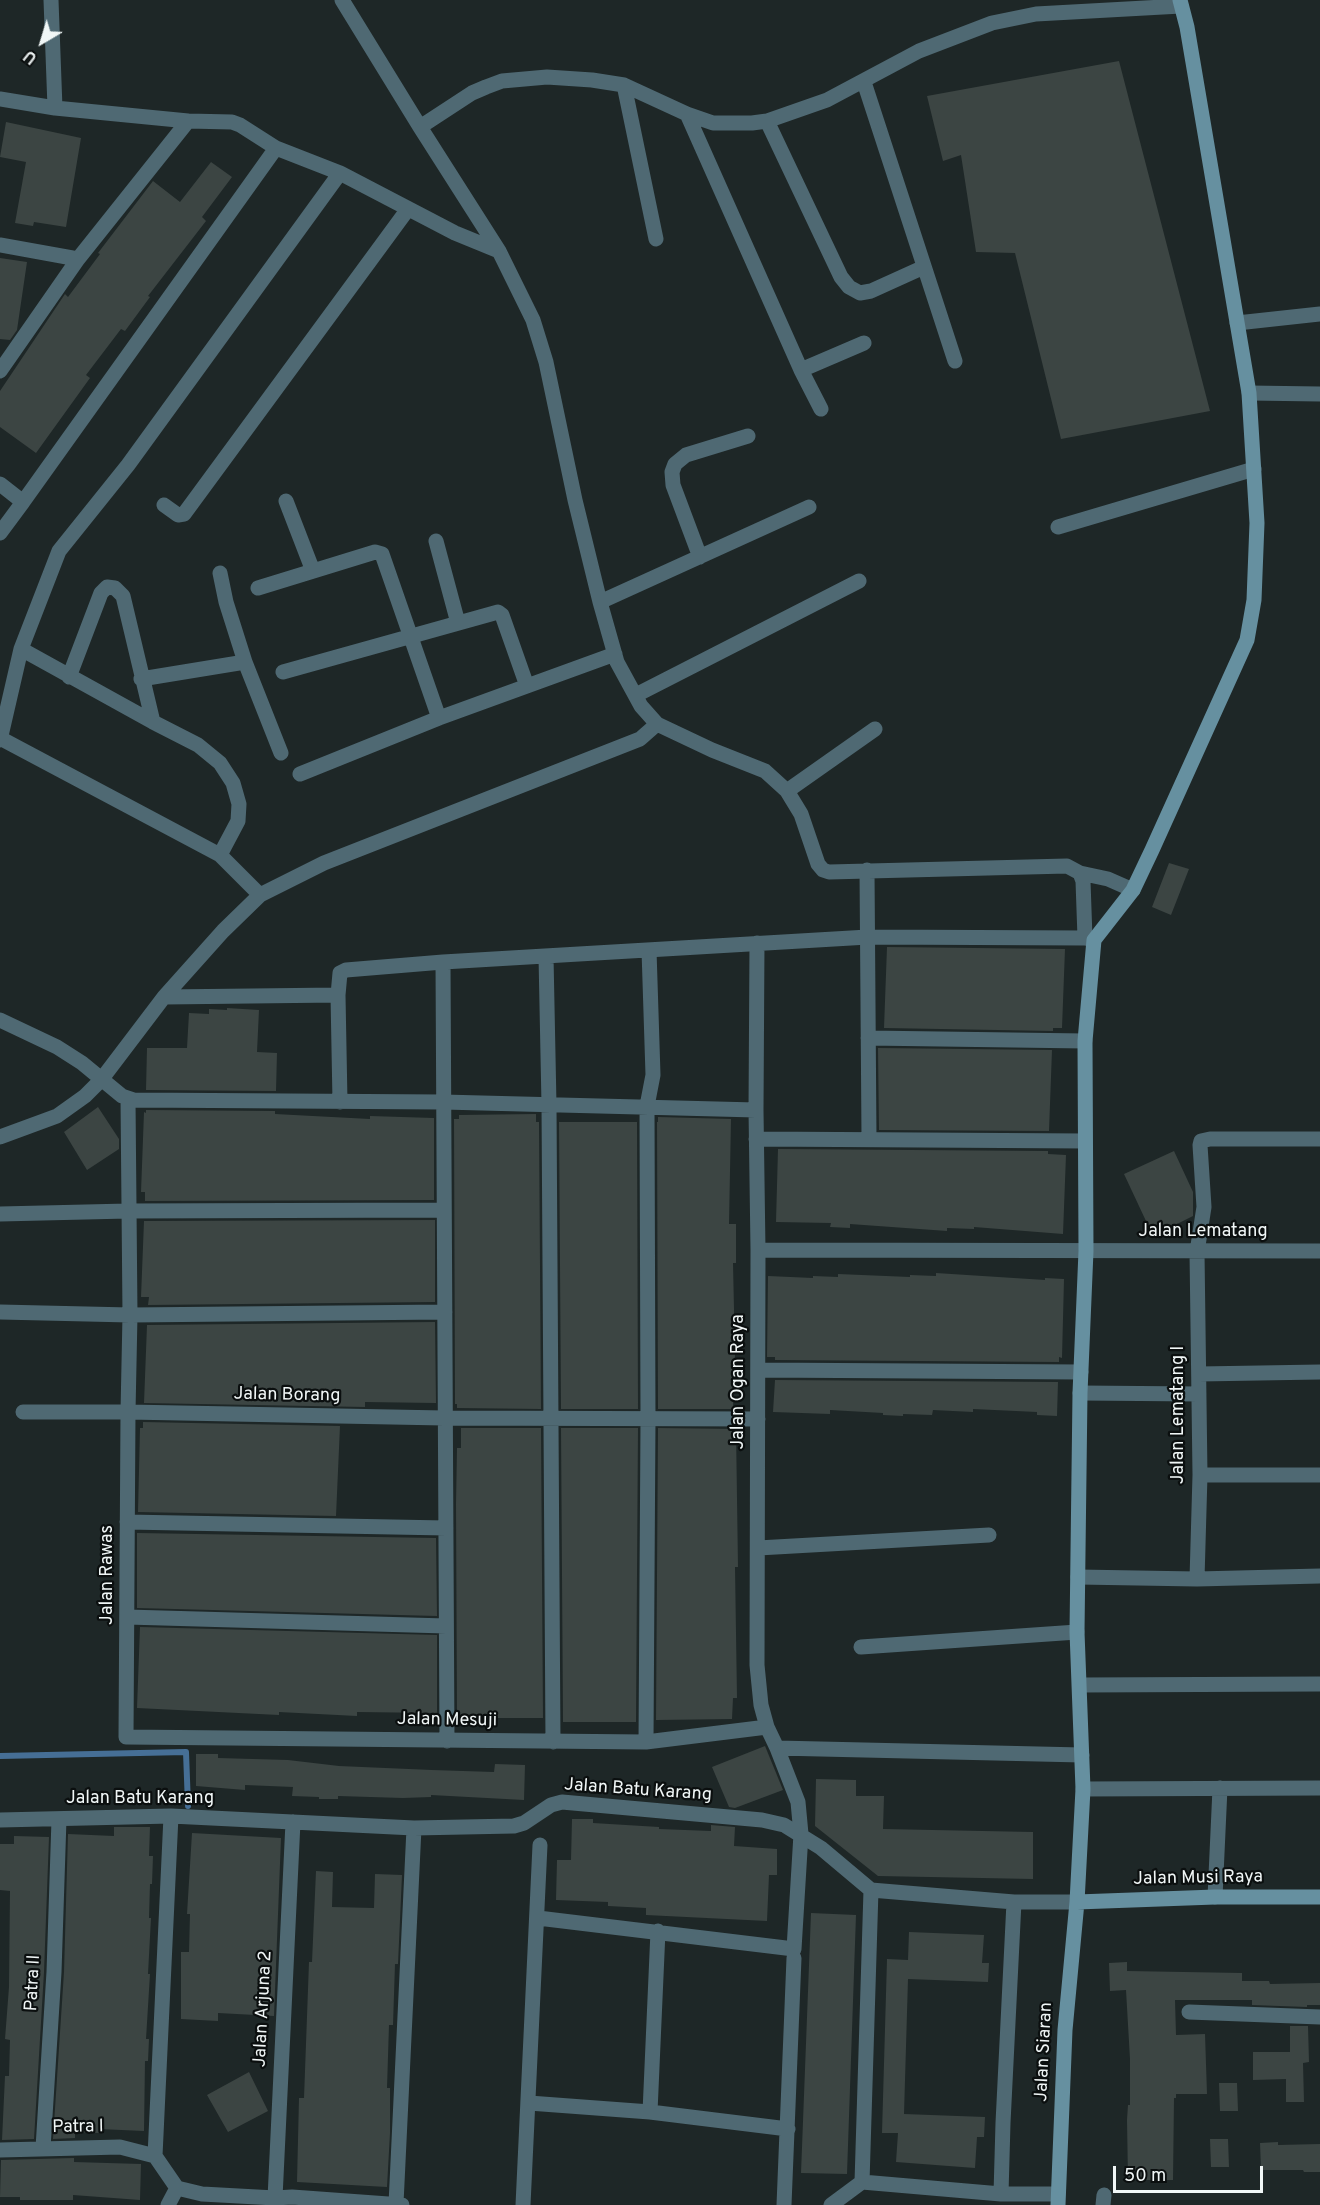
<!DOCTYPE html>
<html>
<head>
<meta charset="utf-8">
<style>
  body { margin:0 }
  #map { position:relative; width:1320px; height:2205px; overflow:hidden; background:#1e2727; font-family:Overpass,sans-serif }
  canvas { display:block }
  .north { position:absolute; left:12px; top:12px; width:60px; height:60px; -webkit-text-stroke:4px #0b0f0f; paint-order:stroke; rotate:218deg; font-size:16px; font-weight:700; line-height:24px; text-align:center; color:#f0f6f6 }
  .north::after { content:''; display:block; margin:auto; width:21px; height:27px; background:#f0f6f6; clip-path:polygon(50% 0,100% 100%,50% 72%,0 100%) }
  .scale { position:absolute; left:1113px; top:2166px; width:150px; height:27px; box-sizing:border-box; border:3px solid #f0f6f6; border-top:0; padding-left:8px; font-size:18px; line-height:21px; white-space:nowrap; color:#f0f6f6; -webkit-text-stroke:4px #0b0f0f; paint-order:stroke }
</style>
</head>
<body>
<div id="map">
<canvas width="1320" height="2205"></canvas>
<div class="north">U</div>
<div class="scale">50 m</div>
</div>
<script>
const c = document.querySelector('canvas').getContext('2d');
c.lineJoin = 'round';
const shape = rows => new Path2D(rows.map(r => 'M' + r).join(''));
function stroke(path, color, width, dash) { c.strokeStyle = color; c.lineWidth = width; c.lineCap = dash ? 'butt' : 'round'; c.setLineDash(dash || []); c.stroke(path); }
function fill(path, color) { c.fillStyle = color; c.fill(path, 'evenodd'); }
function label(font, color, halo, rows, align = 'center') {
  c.font = font + ' Overpass,sans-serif'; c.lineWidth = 4.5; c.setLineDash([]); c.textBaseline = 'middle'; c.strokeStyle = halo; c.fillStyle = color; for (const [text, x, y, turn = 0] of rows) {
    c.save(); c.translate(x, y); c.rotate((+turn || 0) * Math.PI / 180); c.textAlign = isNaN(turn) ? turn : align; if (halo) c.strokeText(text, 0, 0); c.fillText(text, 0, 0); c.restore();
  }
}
stroke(shape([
  [0,1756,186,1752,188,1806]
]), '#466f96', 6);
fill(shape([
  [1119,61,1210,411,1061,439,1015,253,976,252,961,155,943,161,927,96],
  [6,122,81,138,66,227,34,222,33,226,15,223,26,162,0,157],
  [211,162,232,177,202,217,206,221,148,296,150,297,125,331,121,329,86,375,90,378,36,453,0,427,0,391,65,294,68,297,100,254,98,253,153,181,180,202],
  [0,258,27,262,17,330,10,340,0,339],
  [1169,863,1189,869,1171,915,1152,907],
  [887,947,1065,949,1062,1028,1053,1028,1053,1031,884,1028],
  [227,1008,259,1010,257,1052,277,1053,276,1091,146,1090,147,1048,187,1048,189,1013,209,1014,209,1009,227,1010],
  [878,1048,1052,1050,1049,1131,879,1130],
  [98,1107,119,1139,119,1149,87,1170,64,1132],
  [146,1110,275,1111,275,1114,370,1119,370,1116,434,1118,434,1200,145,1201,145,1192,141,1192,144,1112,146,1113],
  [536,1114,536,1122,539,1122,541,1409,457,1408,457,1404,455,1404,454,1119,459,1119,459,1115],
  [658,1117,731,1119,729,1224,736,1224,736,1263,733,1263,735,1355,733,1409,658,1409,657,1122,658,1122],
  [559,1122,637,1122,638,1409,561,1409],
  [778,1149,1048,1151,1048,1154,1066,1155,1063,1234,974,1227,974,1229,947,1228,947,1231,850,1224,850,1228,830,1227,831,1223,776,1222],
  [1174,1151,1193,1192,1193,1216,1153,1236,1124,1174],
  [435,1220,435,1302,148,1305,149,1297,141,1297,144,1221],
  [936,1273,1045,1280,1045,1278,1064,1279,1062,1358,1059,1357,1059,1362,775,1360,775,1357,767,1357,768,1276,813,1278,813,1276,838,1277,838,1274,910,1277,910,1275,936,1276],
  [435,1322,436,1403,365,1402,365,1407,144,1403,147,1325],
  [775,1380,1058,1382,1057,1416,1037,1415,1037,1412,973,1409,973,1412,933,1410,932,1415,903,1414,903,1416,883,1415,883,1413,830,1410,830,1414,773,1412],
  [143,1422,340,1426,336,1516,138,1512,140,1428,143,1428],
  [461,1428,541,1428,543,1718,457,1718,456,1504,457,1448,461,1448],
  [561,1428,638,1428,636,1722,563,1722],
  [658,1428,736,1429,738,1567,735,1567,737,1698,733,1698,732,1719,656,1720],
  [137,1533,436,1538,437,1616,137,1608],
  [140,1627,437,1635,437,1713,357,1712,357,1716,279,1712,279,1715,137,1708],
  [765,1746,783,1790,735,1808,729,1807,712,1767],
  [196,1754,218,1754,218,1758,288,1760,339,1766,432,1770,494,1772,495,1764,525,1765,524,1800,431,1795,431,1797,403,1798,338,1796,338,1799,319,1799,319,1797,292,1796,293,1787,245,1785,245,1790,196,1786],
  [816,1779,856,1780,856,1796,884,1796,883,1829,1033,1832,1033,1879,878,1876,815,1826],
  [572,1819,593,1819,593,1823,659,1827,659,1829,711,1831,711,1825,735,1827,734,1846,777,1849,777,1875,769,1875,767,1921,646,1915,646,1908,608,1906,608,1902,556,1900,557,1860,571,1860],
  [114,1827,150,1827,149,1856,153,1856,152,1884,150,1884,149,1918,151,1918,148,1974,150,1974,146,2039,149,2039,148,2061,145,2061,144,2131,99,2129,99,2133,75,2132,75,2138,53,2139,64,1972,68,1834,114,1836],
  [192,1833,281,1838,274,2016,218,2013,218,2021,181,2019,181,1952,189,1952,190,1914,187,1914],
  [14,1836,49,1837,44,1972,34,2139,2,2140,5,2076,9,2076,10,2040,5,2039,9,1987,10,1891,0,1890,0,1844,14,1844],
  [316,1871,333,1872,332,1907,374,1908,375,1874,402,1875,398,1964,395,1964,393,2025,389,2025,387,2088,390,2088,390,2133,387,2187,297,2182,299,2098,304,2098,309,1962,312,1962],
  [811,1913,856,1915,847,2174,801,2173],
  [909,1932,984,1935,982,1963,989,1963,988,1982,908,1979,904,2114,985,2117,984,2137,977,2137,975,2168,896,2162,898,2133,882,2133,887,1959,908,1960],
  [1127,1962,1127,1971,1242,1973,1242,1981,1269,1981,1270,1984,1320,1983,1320,2005,1307,2005,1307,2007,1252,2005,1252,2000,1175,2000,1176,2035,1205,2034,1207,2094,1176,2094,1176,2098,1174,2098,1173,2180,1128,2180,1127,2120,1128,2105,1130,2105,1130,2059,1126,1990,1110,1991,1109,1963],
  [1290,2026,1308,2026,1309,2062,1303,2063,1304,2102,1286,2102,1286,2079,1253,2080,1253,2052,1290,2052],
  [249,2072,268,2111,228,2132,207,2095],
  [1219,2083,1237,2083,1238,2111,1220,2111],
  [1210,2139,1228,2139,1229,2167,1211,2167],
  [1278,2142,1278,2145,1320,2144,1320,2172,1304,2172,1303,2170,1261,2170,1260,2143],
  [74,2158,74,2162,141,2164,140,2200,73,2195,73,2200,20,2200,20,2197,0,2197,1,2160]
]), '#3c4543');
stroke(shape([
  [51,0,55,108],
  [342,0,420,127,499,251,533,320,546,362,575,500,600,602,617,662,641,706,657,724,712,750,765,771,787,791,801,814,818,864,823,870,829,872,1067,866,1080,873,1083,881,1085,938],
  [864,82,955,361],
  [624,85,656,239],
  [0,99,55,108,188,121],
  [687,114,801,370,821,409],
  [767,121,841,277,849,287,860,293,871,291,924,267],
  [420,127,472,93,486,87,502,81,547,77,592,80,624,85,687,114,713,123,752,123,767,121,827,100,919,51,992,23,1036,14,1181,6],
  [0,245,78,259],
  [1237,323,1320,314],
  [801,370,864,343],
  [0,371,78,259,188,121,232,122,240,125,276,148,340,173,455,233,499,251],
  [1249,393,1320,394],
  [0,484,23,502,276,148],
  [286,501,313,571],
  [164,505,178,515,184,514,408,209],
  [1058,527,1254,469],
  [0,533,23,502],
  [436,541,458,623],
  [700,557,673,485,672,472,675,464,686,455,748,436],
  [220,573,226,602,245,662,281,753],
  [258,588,375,552,382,554,439,718],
  [600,602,809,507],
  [21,649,153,722,198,745,220,763,233,783,239,804,238,821,220,855],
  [283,672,498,612,502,615,527,686],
  [69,677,101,593,107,587,115,588,123,596,153,722],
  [141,679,245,662],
  [636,695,859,581],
  [0,738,220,855,260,895],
  [0,740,21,649,59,551,128,465,340,173],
  [300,774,439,718,615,654],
  [787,791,875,729],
  [867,870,869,1138],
  [1080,873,1108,879,1133,890],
  [546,956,549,1105,553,1742],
  [443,962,447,1741],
  [164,997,338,995],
  [0,1020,57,1047,82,1063,122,1096,134,1100,443,1102,756,1110,758,1250],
  [868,1038,1085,1041],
  [128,1099,130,1315,128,1412,444,1418,758,1419],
  [340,1102,338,995,340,973,346,970,443,962,868,937,1085,938,1094,940],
  [756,1110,757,943],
  [0,1137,57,1116,85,1096,101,1080,164,997,223,931,260,895,324,863,640,739,657,724],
  [756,1139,1085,1141],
  [0,1214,128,1211,444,1210],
  [0,1312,130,1315,445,1312],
  [758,1370,1081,1372],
  [1199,1374,1320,1372],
  [1080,1393,1199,1394],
  [23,1412,128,1412,126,1737,646,1742,767,1727],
  [1200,1475,1320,1475],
  [127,1522,446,1528],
  [758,1548,989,1535],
  [1078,1577,1197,1579,1320,1576],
  [1197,1579,1200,1475,1197,1252,1204,1207,1200,1145,1201,1141,1210,1139,1320,1139],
  [127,1617,446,1626],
  [861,1647,1077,1632],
  [1080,1685,1320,1684],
  [646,1742,648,1420,647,1106,653,1075,649,950],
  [777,1748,1082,1755],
  [1083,1789,1320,1788],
  [171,1816,155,2156,177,2188,202,2194,275,2198,292,2197,402,2205],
  [0,1820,171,1816,414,1828,514,1826,524,1823,551,1805,562,1802,762,1820,784,1825,821,1848,871,1890,1014,1902,1077,1902],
  [1215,1897,1220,1788],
  [538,1918,794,1949,801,1834,798,1802,777,1748,767,1727,761,1705,757,1665,758,1250,1320,1251],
  [1189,2012,1320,2017],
  [529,2103,650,2112,788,2129],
  [650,2112,658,1931],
  [43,2148,54,1972,59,1819],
  [0,2150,120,2147,155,2156],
  [862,2182,871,1890],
  [1001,2194,1003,2123,1014,1902],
  [275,2198,293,1822],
  [396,2204,414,1828],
  [168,2205,177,2188],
  [523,2205,540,1845],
  [784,2205,794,1958],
  [831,2205,862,2182,1001,2194,1058,2194],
  [1103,2205,1104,2195]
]), '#4f6973', 15);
stroke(shape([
  [1077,1902,1215,1897,1320,1897],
  [1058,2205,1065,2030,1077,1902,1083,1789,1077,1632,1080,1393,1086,1251,1085,1041,1094,940,1133,890,1152,850,1247,640,1254,600,1257,523,1249,393,1187,27,1180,0]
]), '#6690a0', 15);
label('18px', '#f0f6f6', '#0b0f0f', [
  ["Jalan Lematang",1203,1232],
  ["Jalan Ogan Raya",739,1382,-90],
  ["Jalan Borang",287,1396,1],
  ["Jalan Lematang I",1179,1415,-90],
  ["Jalan Rawas",108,1575,-90],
  ["Jalan Mesuji",447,1721,1],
  ["Jalan Batu Karang",638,1791,4],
  ["Jalan Batu Karang",140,1799],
  ["Jalan Musi Raya",1198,1879,-1],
  ["Patra II",34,1983,-87],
  ["Jalan Arjuna 2",264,2009,-87],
  ["Jalan Siaran",1045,2052,-87],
  ["Patra I",78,2128,-1]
]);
</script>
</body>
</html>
